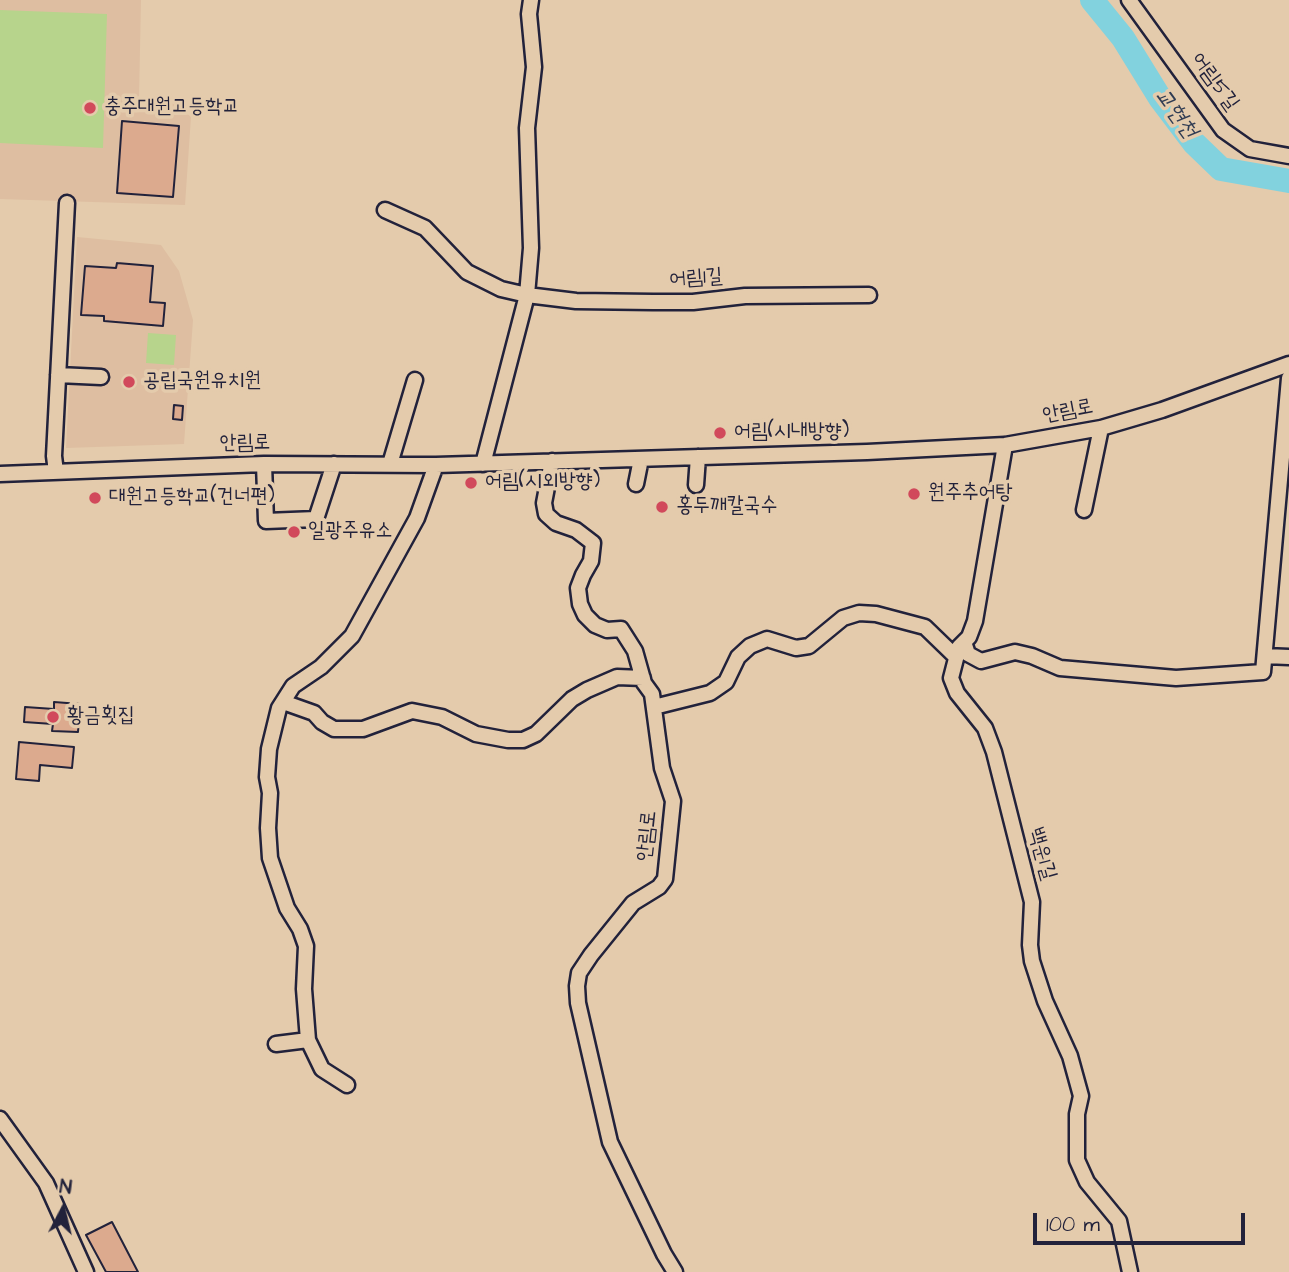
<!DOCTYPE html>
<html>
<head>
<meta charset="utf-8">
<style>
  body { margin:0 }
  #map { position:relative; width:1289px; height:1272px; overflow:hidden; background:#e4cbac; font-family:"Architects Daughter",sans-serif }
  canvas { display:block }
  .north { position:absolute; left:28px; top:1174px; width:70px; height:70px; -webkit-text-stroke:5px #e4cbac; paint-order:stroke; rotate:7deg; font-size:19px; font-weight:700; line-height:28px; text-align:center; color:#22223b }
  .north::after { content:''; display:block; margin:auto; width:24px; height:32px; background:#22223b; clip-path:polygon(50% 0,100% 100%,50% 72%,0 100%) }
  .scale { position:absolute; left:1033px; top:1213px; width:212px; height:32px; box-sizing:border-box; border:4px solid #22223b; border-top:0; padding-left:9px; font-size:21px; line-height:24px; white-space:nowrap; color:#22223b; -webkit-text-stroke:5px #e4cbac; paint-order:stroke }
</style>
</head>
<body>
<div id="map">
<canvas width="1289" height="1272"></canvas>
<div class="north">N</div>
<div class="scale">100 m</div>
</div>
<script>
const c = document.querySelector('canvas').getContext('2d');
c.lineJoin = 'round';
function fill(path, color) { c.fillStyle = color; c.fill(path, 'evenodd'); }
const shape = rows => new Path2D(rows.map(r => 'M' + r).join(''));
function stroke(path, color, width, dash) { c.strokeStyle = color; c.lineWidth = width; c.lineCap = dash ? 'butt' : 'round'; c.setLineDash(dash || []); c.stroke(path); }
function label(font, color, halo, rows, align = 'center') {
  c.font = font + ' "Architects Daughter","Poor Story",sans-serif'; c.lineWidth = 7; c.setLineDash([]); c.textBaseline = 'middle'; c.strokeStyle = halo; c.fillStyle = color; for (const [text, x, y, turn = 0] of rows) {
    c.save(); c.translate(x, y); c.rotate((+turn || 0) * Math.PI / 180); c.textAlign = isNaN(turn) ? turn : align; if (halo) c.strokeText(text, 0, 0); c.fillText(text, 0, 0); c.restore();
  }
}
fill(shape([
  [0,0,141,0,139,98,170,99,191,117,185,205,0,199],
  [77,237,161,245,179,271,193,320,184,444,66,448]
]), '#debea1');
fill(shape([
  [0,10,107,14,103,148,0,143],
  [148,333,176,335,174,365,146,363]
]), '#b7d48c');
stroke(shape([
  [1092,0,1123,38,1160,98,1194,143,1221,169,1289,181]
]), '#82d2de', 24);
const building = shape([
  [122,121,179,126,173,197,117,193,122,121],
  [117,263,153,266,150,302,165,303,163,326,104,321,104,316,81,315,85,266,116,268,117,263],
  [174,405,183,406,182,420,173,419,174,405],
  [54,702,80,704,78,732,52,731,53,724,24,722,25,707,54,709,54,702],
  [19,742,74,747,72,768,40,765,39,781,16,779,19,742],
  [112,1222,138,1272,106,1272,86,1235,112,1222]
]);
fill(building, '#dcaa8e');
stroke(building, '#22223b', 2);
const minor = shape([
  [1129,0,1223,130,1250,149,1289,156],
  [385,210,425,228,467,272,501,289,527,295,576,301,653,302,693,302,745,296,869,295],
  [58,375,101,377],
  [1005,445,975,621,969,637,959,647,951,678,957,693,985,728,994,752,1032,902,1030,945,1032,961,1045,1001,1070,1056,1081,1096,1077,1114,1077,1160,1087,1182,1119,1221,1130,1272],
  [552,461,544,503,546,514,556,523,576,530,593,543,591,561,583,575,578,588,580,604,585,615,595,625,607,630,621,629,635,651,644,683,652,694,662,768,673,801,665,879,659,887,633,903,591,955,579,973,577,986,578,1003,610,1142,664,1254,675,1272],
  [264,464,266,521,316,519,334,464],
  [390,464,415,380],
  [483,464,527,295,531,248,527,128,534,67,529,14,531,0],
  [56,472,54,456,67,203],
  [0,474,264,464,436,465,867,452,1005,445,1101,428,1162,410,1289,364],
  [636,484,641,459],
  [696,485,698,457],
  [1084,510,1101,428],
  [964,642,968,654,981,661,1015,652,1032,656,1060,668,1176,678,1263,672,1289,378],
  [1265,656,1289,657],
  [283,702,314,713,322,722,334,729,363,729,412,711,442,717,476,734,508,740,523,740,536,734,572,699,587,690,617,677,643,678],
  [654,707,710,693,726,682,738,657,750,646,767,639,796,648,809,646,843,618,859,613,876,614,925,627,956,657],
  [276,1044,308,1040],
  [347,1085,322,1069,308,1040,304,989,306,946,300,929,287,908,270,858,268,828,270,793,267,777,269,749,279,708,293,686,321,667,352,636,417,518,436,465],
  [0,1119,46,1183,86,1272]
]);
stroke(minor, '#22223b', 19);
stroke(minor, '#e4cbac', 14);
for (const [x, y, r, color] of [
  [90,108,7,"#d1495b"],
  [129,382,7,"#d1495b"],
  [720,433,7,"#d1495b"],
  [471,483,7,"#d1495b"],
  [914,494,7,"#d1495b"],
  [95,498,7,"#d1495b"],
  [662,507,7,"#d1495b"],
  [294,532,7,"#d1495b"],
  [53,717,7,"#d1495b"]
]) { const dot = new Path2D(); dot.arc(x, y, r, 0, 2 * Math.PI); c.fillStyle = color; c.fill(dot); stroke(dot, '#e4cbac', 2.5); }
label('21px', '#22223b', '#e4cbac', [
  ["어림5길",1214,82,54],
  ["어림1길",696,279,-4],
  ["안림로",1068,412,-11],
  ["안림로",245,444,-1],
  ["안림로",648,836,-84],
  ["백운1길",1041,854,74]
]);
label('21px', '#22223b', '#e4cbac', [
  ["충주대원고등학교",104,108],
  ["공립국원유치원",143,382],
  ["어림(시내방향)",734,433],
  ["어림(시외방향)",485,483],
  ["원주추어탕",928,494],
  ["대원고등학교(건너편)",109,498],
  ["홍두깨칼국수",676,507],
  ["일광주유소",308,532],
  ["황금횟집",67,717]
], 'left');
label('italic 23px', '#303c53', '#e4cbac', [
  ["교현천",1175,114,54]
]);
</script>
</body>
</html>
